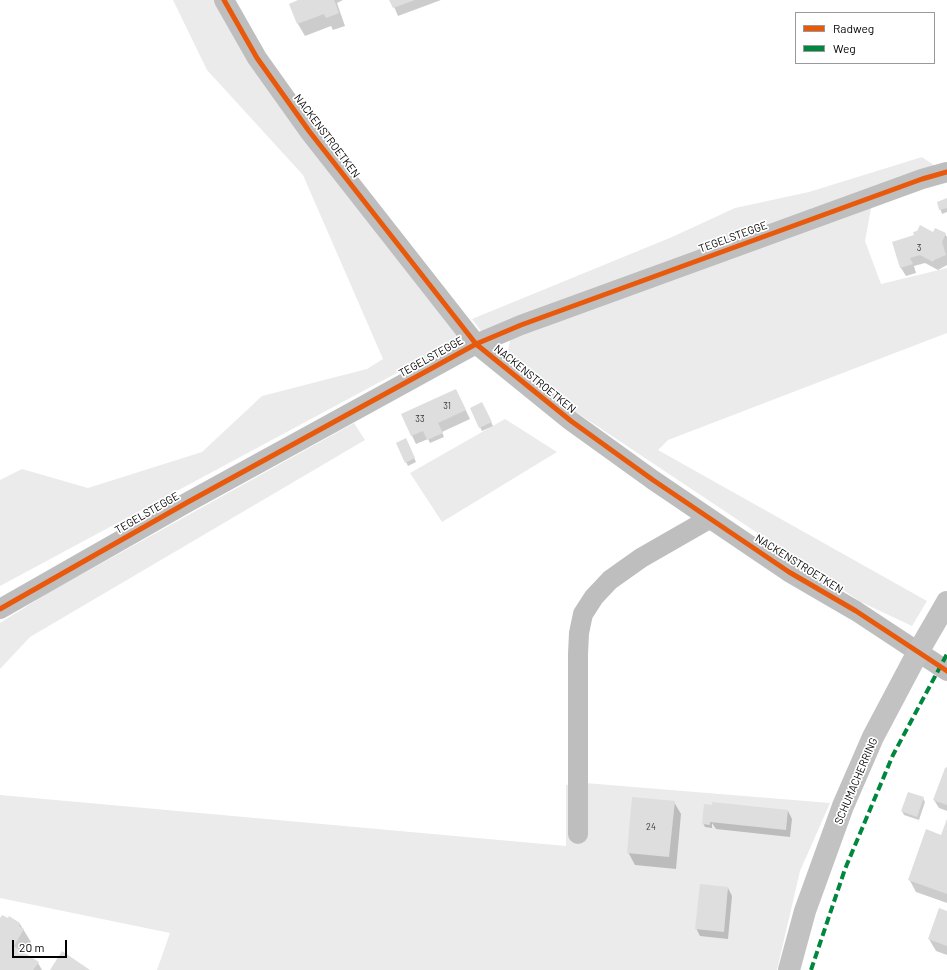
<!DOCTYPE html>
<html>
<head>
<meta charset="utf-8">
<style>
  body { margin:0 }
  #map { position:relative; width:947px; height:970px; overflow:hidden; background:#fff; font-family:Barlow,sans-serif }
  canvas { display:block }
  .legend { position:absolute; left:795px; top:12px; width:140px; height:52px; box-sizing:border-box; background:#fff; border:1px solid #999; margin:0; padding:5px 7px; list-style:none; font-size:12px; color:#000 }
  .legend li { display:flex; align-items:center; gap:8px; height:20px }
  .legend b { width:20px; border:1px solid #999 }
  .scale { position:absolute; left:12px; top:940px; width:55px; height:18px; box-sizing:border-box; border:2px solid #000; border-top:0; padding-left:5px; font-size:12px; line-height:14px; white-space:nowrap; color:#000; -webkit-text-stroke:3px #fff; paint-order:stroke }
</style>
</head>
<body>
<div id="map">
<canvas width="947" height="970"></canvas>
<ul class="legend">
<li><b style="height:5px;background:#e8590c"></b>Radweg</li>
<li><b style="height:5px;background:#00873e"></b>Weg</li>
</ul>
<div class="scale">20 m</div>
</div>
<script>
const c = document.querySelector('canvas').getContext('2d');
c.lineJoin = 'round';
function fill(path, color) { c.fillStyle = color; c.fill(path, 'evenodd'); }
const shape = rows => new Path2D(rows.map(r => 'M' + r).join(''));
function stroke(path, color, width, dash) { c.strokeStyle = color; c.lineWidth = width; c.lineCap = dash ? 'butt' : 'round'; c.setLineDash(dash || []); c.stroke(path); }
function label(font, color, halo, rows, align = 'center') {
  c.font = font + ' Barlow,sans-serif'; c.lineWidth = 3.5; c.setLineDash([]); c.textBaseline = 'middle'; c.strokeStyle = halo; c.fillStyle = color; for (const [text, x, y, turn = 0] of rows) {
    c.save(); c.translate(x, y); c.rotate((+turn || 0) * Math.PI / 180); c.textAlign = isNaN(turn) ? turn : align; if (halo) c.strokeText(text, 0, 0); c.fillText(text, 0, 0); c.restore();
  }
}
fill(shape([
  [173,0,216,0,465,340,391,376,0,586,0,480,22,469,88,488,202,452,262,396,367,369,383,359,303,175,207,70],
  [922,157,935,166,484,335,472,319,672,237,735,208,809,192],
  [872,203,865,241,881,284,947,268,947,333,668,440,658,450,927,601,912,626,861,602,531,382,506,363,510,340],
  [505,419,557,452,442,522,410,473],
  [354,423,365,440,30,637,0,669,0,623,48,593],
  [585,783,830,803,800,871,777,970,157,970,170,933,0,898,0,795,566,846,566,785]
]), '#ebebeb');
fill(shape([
  [299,0,343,0,337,3,345,26,333,30,331,26,305,36,298,24],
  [391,0,441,0,398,16],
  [947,199,947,212,942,214,938,202],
  [933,234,945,234,947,237,947,265,938,270,925,263,914,266,916,273,906,276,901,268,893,243],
  [460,398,470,419,442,432,444,437,430,443,428,439,416,444,402,415],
  [484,407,493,426,482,431,480,427],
  [408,443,416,462,408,466,406,462],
  [947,768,947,811,939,808,934,800],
  [923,798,925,802,919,820,904,815,902,811],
  [674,802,681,814,676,869,635,865,628,852],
  [705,805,788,811,792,819,790,837,716,829,712,823,712,828,705,827,703,823],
  [947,822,947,903,916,892,909,879,942,836],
  [728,888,732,896,728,939,700,936,696,928],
  [947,912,947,955,936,951,929,939],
  [0,920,20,924,31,942,23,953,38,963,42,970,0,970]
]), '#0003');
fill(shape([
  [298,0,334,0,339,13,326,18,324,14,297,24,289,4],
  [389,0,415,0,393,8],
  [947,198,947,208,939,210,937,202],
  [920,225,933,232,935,228,946,233,942,242,946,255,934,260,933,262,920,255,910,258,913,264,900,268,892,242,914,235,913,232,917,231],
  [456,389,466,410,438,423,443,433,427,440,423,431,411,436,401,414],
  [482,402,492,422,479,428,470,408],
  [406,438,415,458,405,463,396,443],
  [947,767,947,805,933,800,945,768],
  [908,792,924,797,917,817,901,811],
  [632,797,675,801,669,857,627,853],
  [712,802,788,810,786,830,710,822,710,825,702,824,704,804,712,805],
  [947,819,947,894,908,880,926,829,941,835],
  [700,884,728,887,724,932,695,929],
  [939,908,947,911,947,946,928,939],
  [2,915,8,918,9,916,20,923,19,926,24,929,14,946,39,962,33,970,0,970,0,918],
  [62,951,90,970,50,970]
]), '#dedede');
stroke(shape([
  [224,0,257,58,309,131,476,344,571,421,653,480,789,572,856,611,947,671],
  [0,609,188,502,476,344,521,325,922,179,947,172],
  [578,834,578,654,579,633,583,614,594,597,610,580,641,558,709,519]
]), '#bebebe', 20);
stroke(shape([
  [789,970,805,911,843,806,873,737,918,652,947,602]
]), '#c2c2c2', 22);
stroke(shape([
  [811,970,845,869,893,755,947,654]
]), '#00873e', 4, [8, 4]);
stroke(shape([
  [224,0,257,58,309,131,476,344,571,421,653,480,789,572,856,611,947,671],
  [0,609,188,502,476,344,521,325,922,179,947,172]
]), '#e8590c', 5);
label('9px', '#383838', null, [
  ["3",919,248],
  ["31",447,406],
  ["33",420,419],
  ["24",651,827]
]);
label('11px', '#000', '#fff', [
  ["NACKENSTROETKEN",327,136,53],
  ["TEGELSTEGGE",733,237,-20],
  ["TEGELSTEGGE",431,357,-29],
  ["NACKENSTROETKEN",535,379,39],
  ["TEGELSTEGGE",147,513,-30],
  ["NACKENSTROETKEN",799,564,32],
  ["SCHUMACHERRING",856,781,-67]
]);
</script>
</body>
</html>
